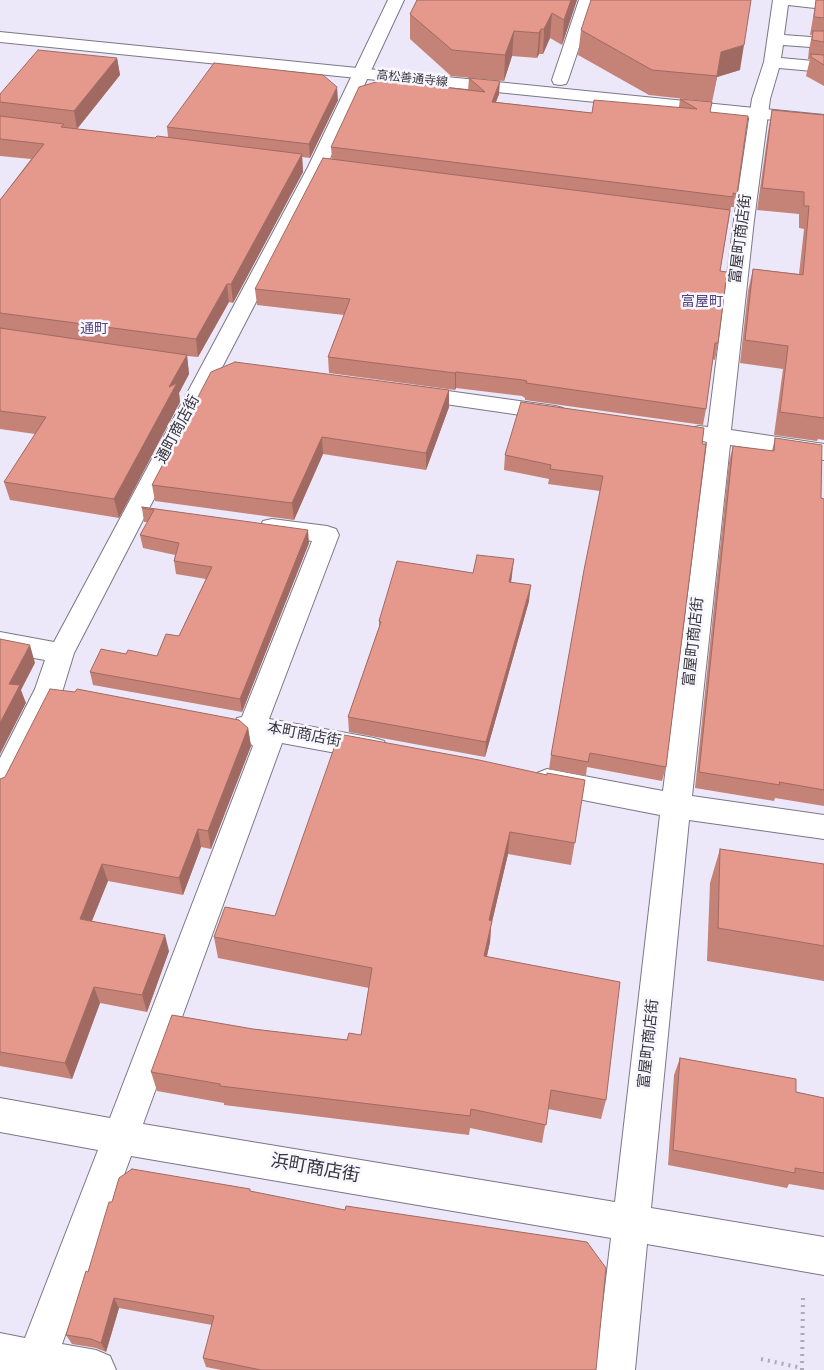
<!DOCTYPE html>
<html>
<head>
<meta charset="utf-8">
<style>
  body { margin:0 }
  canvas { display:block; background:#ece7f9 }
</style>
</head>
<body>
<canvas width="824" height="1370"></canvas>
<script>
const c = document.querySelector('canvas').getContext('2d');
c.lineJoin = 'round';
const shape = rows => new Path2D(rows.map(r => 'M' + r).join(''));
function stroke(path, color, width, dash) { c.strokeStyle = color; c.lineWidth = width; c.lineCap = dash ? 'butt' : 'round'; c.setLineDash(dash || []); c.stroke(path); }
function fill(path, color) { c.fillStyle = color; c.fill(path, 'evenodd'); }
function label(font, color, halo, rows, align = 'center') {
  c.font = font + ' Overpass,"Noto Sans JP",sans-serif'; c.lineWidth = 5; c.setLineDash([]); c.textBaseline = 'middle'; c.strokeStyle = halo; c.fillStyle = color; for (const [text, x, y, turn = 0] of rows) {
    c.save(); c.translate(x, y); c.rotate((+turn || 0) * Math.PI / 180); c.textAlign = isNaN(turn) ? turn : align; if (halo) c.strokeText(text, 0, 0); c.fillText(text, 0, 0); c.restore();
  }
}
const minor = shape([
  [388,0,404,0,326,167,74,653,63,689,10,794,0,798,0,758,35,689,45,660,0,652,0,632,54,642,308,167,388,0],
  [579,0,595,0,568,80,566,84,560,85,554,84,552,80,579,0],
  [773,0,824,0,824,9,788,5,784,35,824,38,824,48,783,45,781,58,824,62,824,72,779,68,770,99,754,220,731,430,824,444,824,460,730,445,692,796,824,815,824,839,689,820,651,1208,824,1237,824,1275,647,1244,635,1370,595,1370,611,1238,131,1156,62,1344,96,1350,110,1356,116,1370,0,1370,0,1333,25,1338,98,1150,0,1132,0,1098,110,1118,253,746,243,736,237,734,233,726,237,718,242,717,312,541,263,533,260,527,263,521,272,519,327,526,336,529,339,535,269,719,374,738,384,741,388,749,384,757,374,760,282,743,143,1124,615,1202,660,815,547,793,537,789,532,781,537,773,547,769,663,791,707,442,691,438,687,433,691,428,699,426,708,427,734,220,752,99,764,62,773,0],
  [412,386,555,406,563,408,566,413,563,418,555,420,404,398,401,393,404,388,412,386]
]);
const major = shape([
  [0,32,824,115,824,125,0,42,0,32]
]);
stroke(minor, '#7b7787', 2);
stroke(major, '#7b7787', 2);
stroke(shape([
  [761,1359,802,1368],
  [802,1370,803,1296]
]), '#ada9b7', 4, [2, 5]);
fill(minor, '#fff');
fill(major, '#fff');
fill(shape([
  [417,0,577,0,562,45,550,38,543,54,539,54,537,58,512,56,504,81,451,76,410,39,410,14],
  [816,0,824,0,824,86,806,76,810,59,808,59,809,49,812,35,810,35],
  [581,30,740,70,717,77,712,102,649,95,578,55],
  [117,58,120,75,77,129,155,138,168,137,167,127,338,100,310,158,302,157,303,172,233,303,229,302,198,357,187,356,189,374,179,393,180,402,119,518,10,500,4,482,35,434,0,429,0,200,31,159,0,156,0,94],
  [469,78,499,94,496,102,592,113,679,107,680,99,710,112,737,194,734,207,731,207,720,271,718,343,715,360,712,359,706,409,703,425,525,400,525,398,522,396,456,388,455,390,329,373,328,357,344,315,257,305,255,289,332,159,331,147,468,90],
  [772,110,824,115,824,440,818,439,817,441,774,435,783,369,740,363,748,291,753,269,799,274,804,229,799,228,799,214,757,210,768,132],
  [449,390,449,407,426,470,323,454,294,520,155,501,152,485],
  [704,428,666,767,662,781,587,767,586,776,549,769,551,755,600,491,548,484,549,479,504,470,505,455],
  [775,438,821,498,824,499,824,806,775,798,774,801,695,788,729,462,733,446,772,451],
  [142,507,309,543,242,712,93,685,90,672,126,654,157,656,179,636,206,579,176,574,174,561,175,555,143,548,140,535,148,522,144,522,142,508],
  [473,573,512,575,511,583,529,601,485,757,349,732,348,717,379,627,379,621],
  [248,728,251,746,211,849,201,847,183,895,108,881,92,921,169,951,147,1012,100,1003,72,1079,0,1066,0,779],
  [547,775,585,780,571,865,508,854,491,926,490,942,487,956,606,1100,601,1119,548,1109,542,1143,470,1128,469,1135,224,1105,224,1103,157,1091,151,1072,253,1029,347,1040,361,1035,369,988,218,958,214,937,275,916],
  [720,849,824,864,824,981,707,961,710,883],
  [680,1058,796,1092,824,1098,824,1190,789,1184,787,1188,668,1165,674,1075],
  [251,1192,596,1370,221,1370,206,1367,203,1358,212,1325,119,1308,106,1352,96,1348,72,1344,66,1335,112,1202]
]), '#c58378');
fill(shape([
  [571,0,577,0,562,45,564,20],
  [552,13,550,38,543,54,544,29],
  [541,29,539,54,537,58,539,33],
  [514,31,512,56,504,81,505,55],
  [744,45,740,70,717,77,712,102,721,52],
  [117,58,120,75,77,129,74,111],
  [500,81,499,94,491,115,492,102],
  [337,87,338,100,310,158,309,144],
  [302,154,303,172,233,303,231,284],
  [227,284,229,302,198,357,196,339],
  [187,355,189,374,179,393,180,402,119,518,114,499,169,387],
  [456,372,456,388,455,390,455,373],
  [449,390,449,407,426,470,426,453],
  [322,437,323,454,294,520,292,503],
  [308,530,309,543,242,712,240,699],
  [514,559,512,575,508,598,509,582],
  [531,585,529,601,485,757,486,742],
  [30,645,35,663,21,690,26,703,0,754,0,723,9,684],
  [248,728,251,746,211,849,208,831],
  [198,829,201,847,183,895,179,878],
  [510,832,508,854,491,926,490,942,482,977,484,956,489,920],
  [102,864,108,881,86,935,80,919],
  [165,935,169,951,147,1012,142,995],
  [94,987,100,1003,72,1079,65,1063],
  [114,1298,119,1308,106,1352,101,1343]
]), '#a06a62');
const building = shape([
  [417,0,571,0,564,20,552,13,544,29,541,29,539,33,514,31,505,55,452,50,410,14,417,0],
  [591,0,751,0,744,45,721,52,717,76,652,70,581,30,591,0],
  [816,0,824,0,824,18,814,17,816,0],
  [813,31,824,31,824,42,812,40,813,31],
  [38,50,117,58,74,111,0,102,0,94,38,50],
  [811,54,824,55,824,65,811,57,811,54],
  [214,63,323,75,337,87,309,144,167,127,214,63],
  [469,78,500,81,492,102,592,113,594,100,697,109,680,99,712,102,710,112,748,116,737,194,733,193,733,197,331,147,359,87,383,80,485,92,469,78],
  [772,110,824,115,824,418,780,412,788,346,745,340,753,269,803,275,809,206,804,206,804,192,762,188,772,110],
  [0,116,64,124,61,127,155,138,157,136,302,154,231,284,227,284,196,339,0,313,0,200,44,144,0,139,0,116],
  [323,158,730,210,720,271,727,272,718,343,715,343,706,409,526,383,527,381,523,380,456,372,455,373,328,357,350,299,255,289,323,158],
  [0,328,187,355,169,387,177,383,114,499,4,482,46,417,0,411,0,328],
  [235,362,449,390,426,453,322,437,292,503,152,485,211,372,235,362],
  [521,402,704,428,702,444,706,444,666,767,590,753,588,762,551,755,584,570,603,476,550,469,551,465,505,455,521,402],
  [775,438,822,445,821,498,824,499,824,790,779,782,780,785,699,772,733,446,774,451,775,438],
  [142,507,308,530,240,699,90,672,101,649,126,654,128,650,157,656,166,634,179,636,212,567,174,561,179,543,140,535,154,510,142,508,142,507],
  [477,555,514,559,509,582,531,585,486,742,348,717,381,622,379,621,397,561,473,573,477,555],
  [0,639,30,645,9,684,20,685,0,723,0,639],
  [50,689,75,692,77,689,239,720,248,728,208,831,198,829,179,878,102,864,80,919,165,935,142,995,94,987,65,1063,0,1052,0,779,5,777,50,689],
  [339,734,479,760,547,775,547,773,585,780,575,843,510,832,489,920,492,921,484,956,620,982,606,1100,551,1090,546,1125,471,1109,470,1116,220,1086,220,1084,151,1072,172,1015,253,1029,347,1040,349,1033,361,1035,372,968,214,937,225,907,275,916,339,734],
  [720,849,824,864,824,946,718,928,720,849],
  [680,1058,796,1079,796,1092,824,1098,824,1173,795,1168,795,1173,673,1150,680,1058],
  [132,1169,250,1189,250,1191,345,1210,346,1206,587,1242,606,1268,596,1370,261,1370,203,1358,214,1316,114,1298,101,1343,91,1339,66,1335,86,1271,88,1272,109,1202,112,1202,119,1178,132,1169]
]);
fill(building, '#e5988c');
stroke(building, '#a06a62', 1);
label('12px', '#37353c', '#f8f6fe', [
  ["高松善通寺線",412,80,6]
]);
label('14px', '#544380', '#f8f6fe', [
  ["富屋町",702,303],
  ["通町",94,330]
]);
label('15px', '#37353c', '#f8f6fe', [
  ["富屋町商店街",742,239,-83],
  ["通町商店街",179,430,-62],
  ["富屋町商店街",695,642,-84],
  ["本町商店街",304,736,11],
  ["富屋町商店街",650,1044,-84]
]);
label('18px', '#37353c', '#f8f6fe', [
  ["浜町商店街",315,1170,10]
]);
</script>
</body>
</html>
